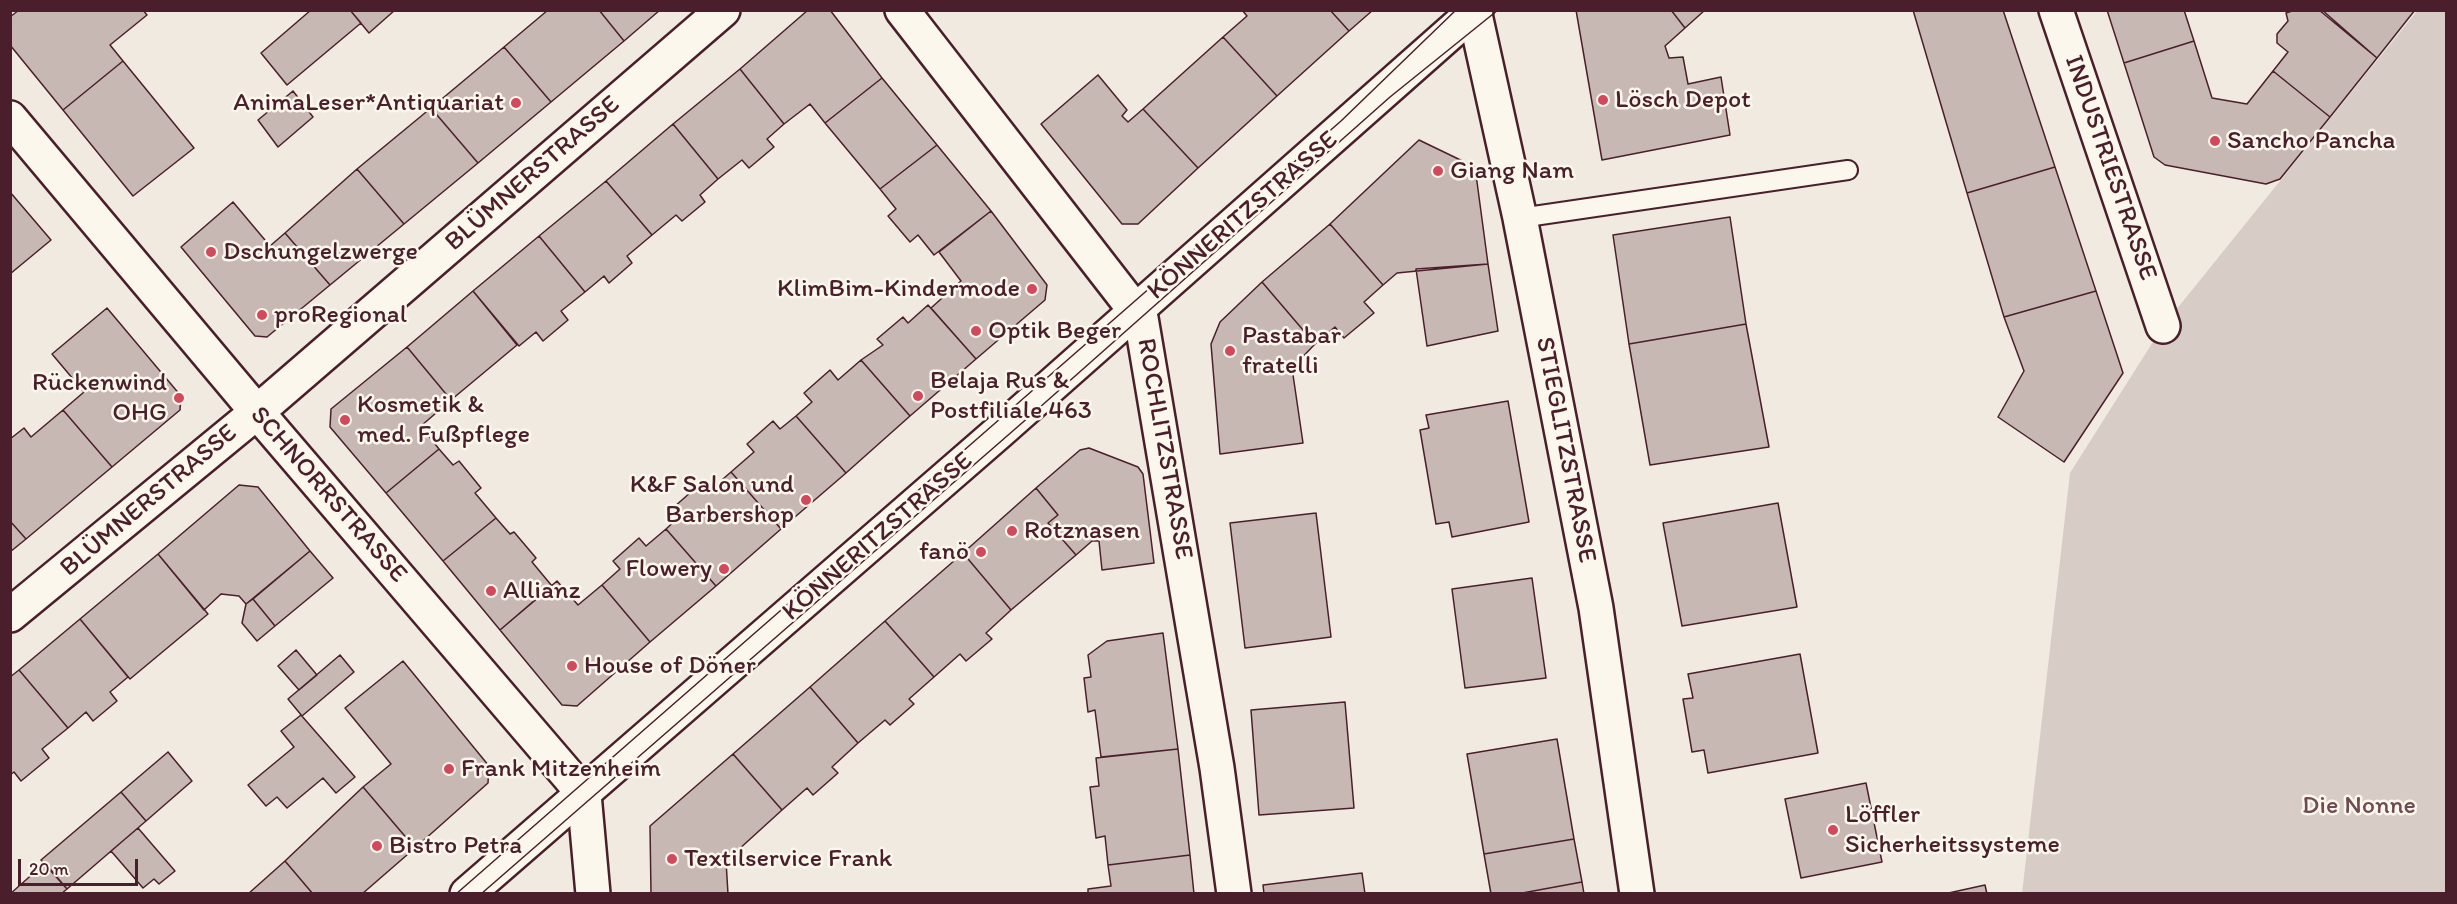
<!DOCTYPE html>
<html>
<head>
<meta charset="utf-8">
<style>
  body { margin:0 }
  #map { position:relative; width:2457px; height:904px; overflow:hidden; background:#f0eae0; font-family:Itim,sans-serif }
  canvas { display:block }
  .frame { position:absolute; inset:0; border:12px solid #4a1f2b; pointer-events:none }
  .scale { position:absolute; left:18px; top:859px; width:120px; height:27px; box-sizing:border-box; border:3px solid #4a1f2b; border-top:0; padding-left:8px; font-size:18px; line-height:21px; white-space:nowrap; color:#4a1f2b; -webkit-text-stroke:4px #fbf7ec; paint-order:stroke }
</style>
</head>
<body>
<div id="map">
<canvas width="2457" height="904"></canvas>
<div class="frame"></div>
<div class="scale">20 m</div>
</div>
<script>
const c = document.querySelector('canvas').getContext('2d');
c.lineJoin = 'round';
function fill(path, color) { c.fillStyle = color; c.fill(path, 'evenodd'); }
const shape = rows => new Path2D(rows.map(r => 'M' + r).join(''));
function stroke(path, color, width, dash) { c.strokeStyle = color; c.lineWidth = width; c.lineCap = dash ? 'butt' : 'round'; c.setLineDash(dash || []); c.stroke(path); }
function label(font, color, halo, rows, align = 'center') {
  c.font = font + ' Itim,sans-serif'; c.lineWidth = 5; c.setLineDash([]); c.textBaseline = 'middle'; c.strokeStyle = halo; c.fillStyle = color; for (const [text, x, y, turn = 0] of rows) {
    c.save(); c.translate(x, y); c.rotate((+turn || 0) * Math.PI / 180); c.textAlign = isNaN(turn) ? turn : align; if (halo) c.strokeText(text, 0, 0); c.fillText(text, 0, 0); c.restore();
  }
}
fill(shape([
  [2417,11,2446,11,2446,893,2022,894,2070,473,2163,326]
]), '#d8ccc6');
const building = shape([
  [19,10,143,10,147,15,110,45,123,61,63,110,10,45,10,17,19,10],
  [311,10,350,10,361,23,287,85,261,53,311,10],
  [350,10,395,10,369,33,350,10],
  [548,10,599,10,624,41,551,102,504,47,548,10],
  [599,10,660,10,624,41,599,10],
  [808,10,830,10,882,78,825,123,810,104,784,124,740,69,808,10],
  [1242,10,1330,10,1349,31,1277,96,1223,37,1247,16,1242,10],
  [1330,10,1373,10,1349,31,1330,10],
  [1576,10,1671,10,1685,28,1665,46,1669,58,1683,57,1688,84,1721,77,1730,135,1602,160,1576,10],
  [1671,10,1705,10,1685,28,1671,10],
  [1913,10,2003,10,2055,167,1967,193,1913,10],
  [2107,10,2184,10,2194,41,2124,63,2107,10],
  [2295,10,2319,10,2377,58,2330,117,2273,71,2288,52,2277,43,2277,34,2288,21,2286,13,2295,10],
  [2322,10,2415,10,2377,58,2322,10],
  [1223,37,1277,96,1198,168,1143,109,1223,37],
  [2194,41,2212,98,2247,104,2273,71,2330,117,2280,179,2266,184,2165,165,2154,157,2124,63,2194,41],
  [504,47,551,102,478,163,431,108,504,47],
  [123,61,194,148,133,196,63,110,123,61],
  [740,69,784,124,767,139,774,147,749,168,742,160,718,179,673,124,740,69],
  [1098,75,1127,110,1122,116,1128,122,1143,109,1198,168,1138,224,1122,224,1041,124,1098,75],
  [882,78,937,145,880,189,825,123,882,78],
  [293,91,313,117,278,147,258,120,293,91],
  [431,108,478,163,404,224,357,169,431,108],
  [673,124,718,179,700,195,705,202,682,221,676,215,652,235,606,181,673,124],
  [1419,140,1475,167,1488,264,1397,273,1383,285,1330,224,1419,140],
  [937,145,991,211,934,255,918,235,910,242,888,216,896,209,880,189,937,145],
  [2055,167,2096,291,2004,317,1967,193,2055,167],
  [357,169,404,224,330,285,285,233,357,169],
  [606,181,652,235,627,256,632,263,609,283,604,276,585,292,539,236,606,181],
  [10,192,51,240,10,274,10,192],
  [233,202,270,246,285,233,330,285,267,337,255,336,181,247,233,202],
  [991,211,1047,285,1045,300,976,359,931,308,961,281,939,252,991,211],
  [1730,217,1746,324,1629,344,1613,235,1730,217],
  [1330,224,1383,285,1364,302,1374,313,1344,338,1335,327,1315,344,1262,282,1330,224],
  [539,236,585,292,561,311,568,320,543,341,536,332,519,346,473,291,539,236],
  [1488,264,1498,331,1427,346,1416,269,1488,264],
  [1262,282,1315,344,1292,368,1303,443,1220,454,1211,344,1220,322,1262,282],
  [473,291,517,345,451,400,407,347,473,291],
  [2096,291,2123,373,2064,462,1998,417,2024,371,2004,317,2096,291],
  [928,305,976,359,910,416,861,360,883,345,877,339,903,317,908,323,928,305],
  [107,308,181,396,180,410,112,467,63,410,84,392,52,354,107,308],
  [1746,324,1769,447,1650,465,1629,344,1746,324],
  [407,347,451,400,421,426,439,449,386,493,330,427,331,409,407,347],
  [861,360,910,416,846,473,796,416,812,402,804,393,830,370,838,380,861,360],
  [1508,401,1529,522,1452,537,1449,522,1436,524,1420,430,1429,428,1426,415,1508,401],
  [63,410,112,467,26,539,10,521,10,439,24,428,31,437,63,410],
  [796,416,846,473,781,529,731,472,754,452,747,444,773,421,780,429,796,416],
  [1089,448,1138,467,1143,474,1154,563,1102,570,1099,541,1092,541,1076,555,1048,523,1058,515,1036,488,1080,450,1089,448],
  [439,449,453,465,459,461,481,488,475,493,496,518,443,561,386,493,439,449],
  [731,472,781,529,716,586,666,529,681,515,674,507,700,484,708,492,731,472],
  [239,485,258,487,310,551,246,604,239,596,221,594,204,610,158,554,239,485],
  [1036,488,1058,515,1048,523,1076,555,1011,610,963,553,1036,488],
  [1778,503,1797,607,1682,626,1663,523,1778,503],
  [1316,513,1331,637,1245,648,1230,523,1316,513],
  [496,518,510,534,514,532,536,558,532,562,552,586,500,630,443,561,496,518],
  [10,521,26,539,10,552,10,521],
  [666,529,716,586,650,642,602,585,620,569,613,561,639,538,646,546,666,529],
  [310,551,333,578,275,626,253,599,310,551],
  [963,553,1011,610,986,633,992,639,966,661,960,654,934,677,885,621,963,553],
  [158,554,208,614,130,679,80,619,158,554],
  [1532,578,1546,678,1465,688,1452,589,1532,578],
  [557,581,578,605,602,585,650,642,577,706,562,705,500,630,557,581],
  [253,599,275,626,257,641,242,623,246,604,253,599],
  [80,619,128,677,110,692,117,701,93,721,86,712,68,728,19,670,80,619],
  [885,621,934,677,909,699,914,704,890,725,885,720,858,743,810,687,885,621],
  [1163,633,1178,749,1101,757,1095,710,1088,712,1084,678,1091,677,1088,655,1107,641,1163,633],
  [296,650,317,675,299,690,278,666,296,650],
  [1800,654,1818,753,1708,773,1704,750,1692,752,1683,699,1693,698,1688,674,1800,654],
  [340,655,354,672,302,716,288,699,340,655],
  [403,661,489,766,488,783,415,848,363,787,391,764,345,708,403,661],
  [19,670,68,728,42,749,49,758,21,781,14,772,10,775,10,677,19,670],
  [810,687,858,743,832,767,838,773,813,795,807,788,782,810,733,754,810,687],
  [1345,702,1354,808,1259,815,1251,710,1345,702],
  [301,715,355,777,336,793,323,778,287,808,277,797,266,806,248,785,294,747,281,731,301,715],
  [1557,739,1574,839,1484,854,1467,754,1557,739],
  [1178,749,1190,855,1108,865,1105,836,1096,838,1090,787,1099,786,1096,758,1178,749],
  [168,752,192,781,146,821,121,792,168,752],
  [733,754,782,810,726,861,728,894,651,894,650,826,733,754],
  [1866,783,1882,862,1801,878,1785,799,1866,783],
  [363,787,415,848,362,894,313,894,285,861,363,787],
  [121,792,146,821,67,889,41,860,121,792],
  [138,828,175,871,159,884,154,879,143,888,111,851,138,828],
  [1574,839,1582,882,1517,894,1491,894,1484,854,1574,839],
  [1190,855,1194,894,1088,894,1088,889,1111,886,1108,865,1190,855],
  [285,861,313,894,248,894,285,861],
  [45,863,67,889,61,894,10,894,45,863],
  [1362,873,1365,894,1264,894,1263,885,1362,873],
  [1582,882,1584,894,1517,894,1582,882],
  [1985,885,1987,894,1944,894,1985,885]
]);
fill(building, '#c8b8b3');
stroke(building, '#4a1f2b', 1.5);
const service = shape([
  [1520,218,1848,170]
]);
const minor = shape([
  [902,10,1141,318,1217,768,1234,894],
  [1474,10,1520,218,1596,608,1637,894],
  [2056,10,2163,326],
  [10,118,257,412,584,794,593,894],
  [10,615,257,412,723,10]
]);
const secondary = shape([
  [467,894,1000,431,1476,10]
]);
stroke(service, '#4a1f2b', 22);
stroke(minor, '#4a1f2b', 38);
stroke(secondary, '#4a1f2b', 38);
stroke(service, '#fbf7ec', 18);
stroke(minor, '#fbf7ec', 33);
stroke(secondary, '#fbf7ec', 33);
stroke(shape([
  [456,894,1341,121,1456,10],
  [481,894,1030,416,1390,97,1498,10]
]), '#4a1f2b', 1.5);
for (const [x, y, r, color] of [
  [1603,100,6,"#d1495b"],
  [516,103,6,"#d1495b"],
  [2215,141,6,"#d1495b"],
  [1438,171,6,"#d1495b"],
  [211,252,6,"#d1495b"],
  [1032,289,6,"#d1495b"],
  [262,315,6,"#d1495b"],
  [976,331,6,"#d1495b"],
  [1230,351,6,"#d1495b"],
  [918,396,6,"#d1495b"],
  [179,398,6,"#d1495b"],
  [345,420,6,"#d1495b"],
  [806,500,6,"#d1495b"],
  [1012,531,6,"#d1495b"],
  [981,552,6,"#d1495b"],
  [724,569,6,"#d1495b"],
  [491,591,6,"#d1495b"],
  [572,666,6,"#d1495b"],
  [449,769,6,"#d1495b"],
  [1833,830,6,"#d1495b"],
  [377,846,6,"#d1495b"],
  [672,859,6,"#d1495b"]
]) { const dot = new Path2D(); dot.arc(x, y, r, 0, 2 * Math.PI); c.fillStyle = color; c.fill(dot); stroke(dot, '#fbf7ec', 2); }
label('26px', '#4a1f2b', '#fbf7ec', [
  ["Lösch Depot",1615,100],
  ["AnimaLeser*Antiquariat",504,103,"right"],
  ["Sancho Pancha",2227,141],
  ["Giang Nam",1450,171],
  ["Dschungelzwerge",223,252],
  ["KlimBim-Kindermode",1020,289,"right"],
  ["proRegional",274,315],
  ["Optik Beger",988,331],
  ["Pastabar",1242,336],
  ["fratelli",1242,366],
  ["Belaja Rus &",930,381],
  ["Postfiliale 463",930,411],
  ["Rückenwind",167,383,"right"],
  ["OHG",167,413,"right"],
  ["Kosmetik &",357,405],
  ["med. Fußpflege",357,435],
  ["K&F Salon und",794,485,"right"],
  ["Barbershop",794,515,"right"],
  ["Rotznasen",1024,531],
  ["fanö",969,552,"right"],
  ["Flowery",712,569,"right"],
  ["Allianz",503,591],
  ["House of Döner",584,666],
  ["Frank Mitzenheim",461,769],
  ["Löffler",1845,815],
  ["Sicherheitssysteme",1845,845],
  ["Bistro Petra",389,846],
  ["Textilservice Frank",684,859]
], 'left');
label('26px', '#4a1f2b', '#fbf7ec', [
  ["INDUSTRIESTRASSE",2110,168,71],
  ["BLÜMNERSTRASSE",533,174,-41],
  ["KÖNNERITZSTRASSE",1243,216,-41],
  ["ROCHLITZSTRASSE",1164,449,80],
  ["STIEGLITZSTRASSE",1565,450,79],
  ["SCHNORRSTRASSE",328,495,49],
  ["BLÜMNERSTRASSE",149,501,-40],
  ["KÖNNERITZSTRASSE",878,537,-41]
]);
label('26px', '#6e4a52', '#fbf7ec', [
  ["Die Nonne",2359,806]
]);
</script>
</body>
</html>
